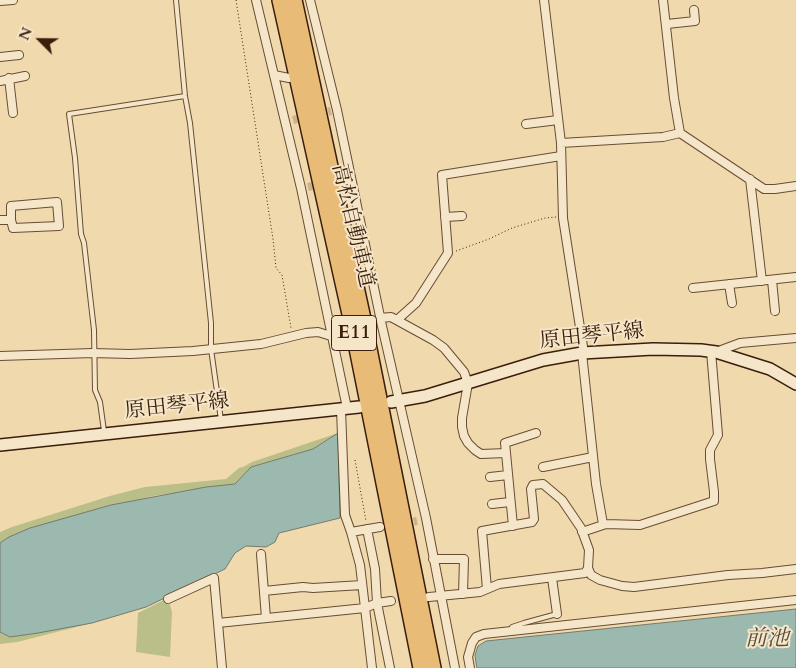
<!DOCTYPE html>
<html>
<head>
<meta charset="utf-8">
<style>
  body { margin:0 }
  #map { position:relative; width:796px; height:668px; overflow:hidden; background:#f0d9ac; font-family:Cardo,serif }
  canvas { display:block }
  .north { position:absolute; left:15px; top:15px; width:50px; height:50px; -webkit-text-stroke:4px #f5e6c9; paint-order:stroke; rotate:293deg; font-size:14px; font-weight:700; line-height:20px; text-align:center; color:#3a1d0c }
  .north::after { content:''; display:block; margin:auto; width:18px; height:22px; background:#3a1d0c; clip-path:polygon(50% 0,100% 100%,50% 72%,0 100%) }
</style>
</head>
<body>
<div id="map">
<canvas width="796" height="668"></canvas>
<div class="north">N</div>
</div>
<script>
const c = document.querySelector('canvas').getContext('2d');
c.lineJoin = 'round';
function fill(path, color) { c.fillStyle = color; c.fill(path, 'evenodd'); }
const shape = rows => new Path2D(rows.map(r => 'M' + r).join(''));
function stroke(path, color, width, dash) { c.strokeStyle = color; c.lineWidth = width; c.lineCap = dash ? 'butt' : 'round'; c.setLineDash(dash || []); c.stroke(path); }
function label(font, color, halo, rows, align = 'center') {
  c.font = font + ' Cardo,"Noto Serif JP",serif'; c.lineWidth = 4; c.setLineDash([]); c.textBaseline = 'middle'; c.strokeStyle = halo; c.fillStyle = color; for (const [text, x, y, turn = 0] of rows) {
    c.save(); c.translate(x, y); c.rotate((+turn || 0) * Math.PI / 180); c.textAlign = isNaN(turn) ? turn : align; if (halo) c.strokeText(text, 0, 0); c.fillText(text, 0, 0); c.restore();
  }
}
fill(shape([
  [338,433,313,449,251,467,235,484,153,496,9,537,0,543,0,532,12,527,110,496,145,487,226,479,239,468,243,467,252,462],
  [168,598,172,612,170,657,136,652,138,613],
  [92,623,17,642,0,644,0,632,10,637]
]), '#babf89');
const water = shape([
  [338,433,340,518,279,533,275,542,266,547,246,546,235,553,225,569,146,607,92,623,38,633,10,637,0,632,0,543,9,537,30,528,111,505,206,487,235,484,251,467,313,449,338,433],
  [796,609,796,668,477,668,476,663,475,655,478,646,486,641,796,609]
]);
fill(water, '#9bb9ae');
stroke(water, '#747b6d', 1);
stroke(shape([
  [293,120,331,111],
  [308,187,323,184],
  [402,524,417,521]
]), '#ccb38c', 8, [8, 4]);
const lane = shape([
  [176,0,185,96,190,123,211,323,211,349,221,420],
  [104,431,100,402,95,390,94,330,84,243,81,234,75,158,69,114,185,96],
  [512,631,512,627,524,623,557,614]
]);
const street = shape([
  [256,0,301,188,347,408],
  [310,0,337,110,382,326,426,518,455,668],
  [544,0,561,143,563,218,584,353],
  [663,0,674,98,680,133],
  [0,1,13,0],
  [667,24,695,21,694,10],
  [0,57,19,55],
  [274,75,289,78],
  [9,78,13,113],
  [0,81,25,76],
  [526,124,558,120],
  [561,143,663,137,680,133,764,189,775,189,796,186],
  [750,179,762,281],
  [341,182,351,179],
  [57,202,59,226,13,228,11,220,11,206,57,202],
  [445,217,462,216],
  [0,220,11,220],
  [772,280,775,311],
  [729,284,732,303],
  [693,288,796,277],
  [380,318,391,317,433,340,444,348,464,372,468,383,462,418,462,427,464,436,468,443,475,450,481,454,506,453,513,526],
  [397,320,416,303,448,253,442,175,561,156],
  [716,352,740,343,796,338],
  [582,353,596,484,603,524],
  [0,356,93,353,130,354,193,351,261,344,306,333,318,332,331,336,341,335],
  [341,409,345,515,351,532,380,527],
  [506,453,505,443,536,433],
  [543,467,593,457],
  [490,477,508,475],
  [492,504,510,502],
  [367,529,375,569,377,603,390,668],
  [351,532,360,565,372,668],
  [582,532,606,524,640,525,714,501,714,492,710,459,710,450,718,435,711,351],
  [261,554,266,618],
  [433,559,464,559,463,594],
  [588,568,591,575,600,580,622,586,634,587,728,575,762,573,796,569],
  [552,578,557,614],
  [264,591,303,587,313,588,362,585],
  [429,597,480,592,499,584,585,573,588,568,589,550,581,528,562,500,543,484,533,485,531,489,534,519,532,522,482,531,487,589],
  [168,599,214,578,218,623],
  [222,668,218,623,365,608,377,603,391,601],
  [470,668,468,657,472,643,476,637,484,634,796,600]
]);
const secondary = shape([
  [391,402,425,396,543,360,582,353,653,349,701,350,716,352,770,369,796,384],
  [0,445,359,407]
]);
const highway = shape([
  [280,0,352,323,421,668],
  [294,0,363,319,433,668]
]);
stroke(lane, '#684c34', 6);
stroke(street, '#684c34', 10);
stroke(secondary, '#3a1d0c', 14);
stroke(highway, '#3a1d0c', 18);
stroke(shape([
  [236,0,273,239,276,268,282,275,291,328],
  [456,251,489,239,512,228,545,218,556,217],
  [355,460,366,521]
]), '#3a1d0c', 1, [1, 2.5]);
stroke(lane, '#f5e6c9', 4);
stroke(street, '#f5e6c9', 8);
stroke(secondary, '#f5e6c9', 11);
stroke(highway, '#e8bc76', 15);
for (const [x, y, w] of [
  [354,333,45]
]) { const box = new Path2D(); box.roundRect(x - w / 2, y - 17.5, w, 35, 4); c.fillStyle = '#f5e6c9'; c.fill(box); stroke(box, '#3a1d0c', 1); }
label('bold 20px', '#3a1d0c', null, [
  ["E11",354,333]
]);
label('21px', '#3a1d0c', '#f5e6c9', [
  ["高松自動車道",352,226,77],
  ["原田琴平線",592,337,-6],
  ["原田琴平線",177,407,-6]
]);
label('italic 22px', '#574c3d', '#f5e6c9', [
  ["前池",767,640]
]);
</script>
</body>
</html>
